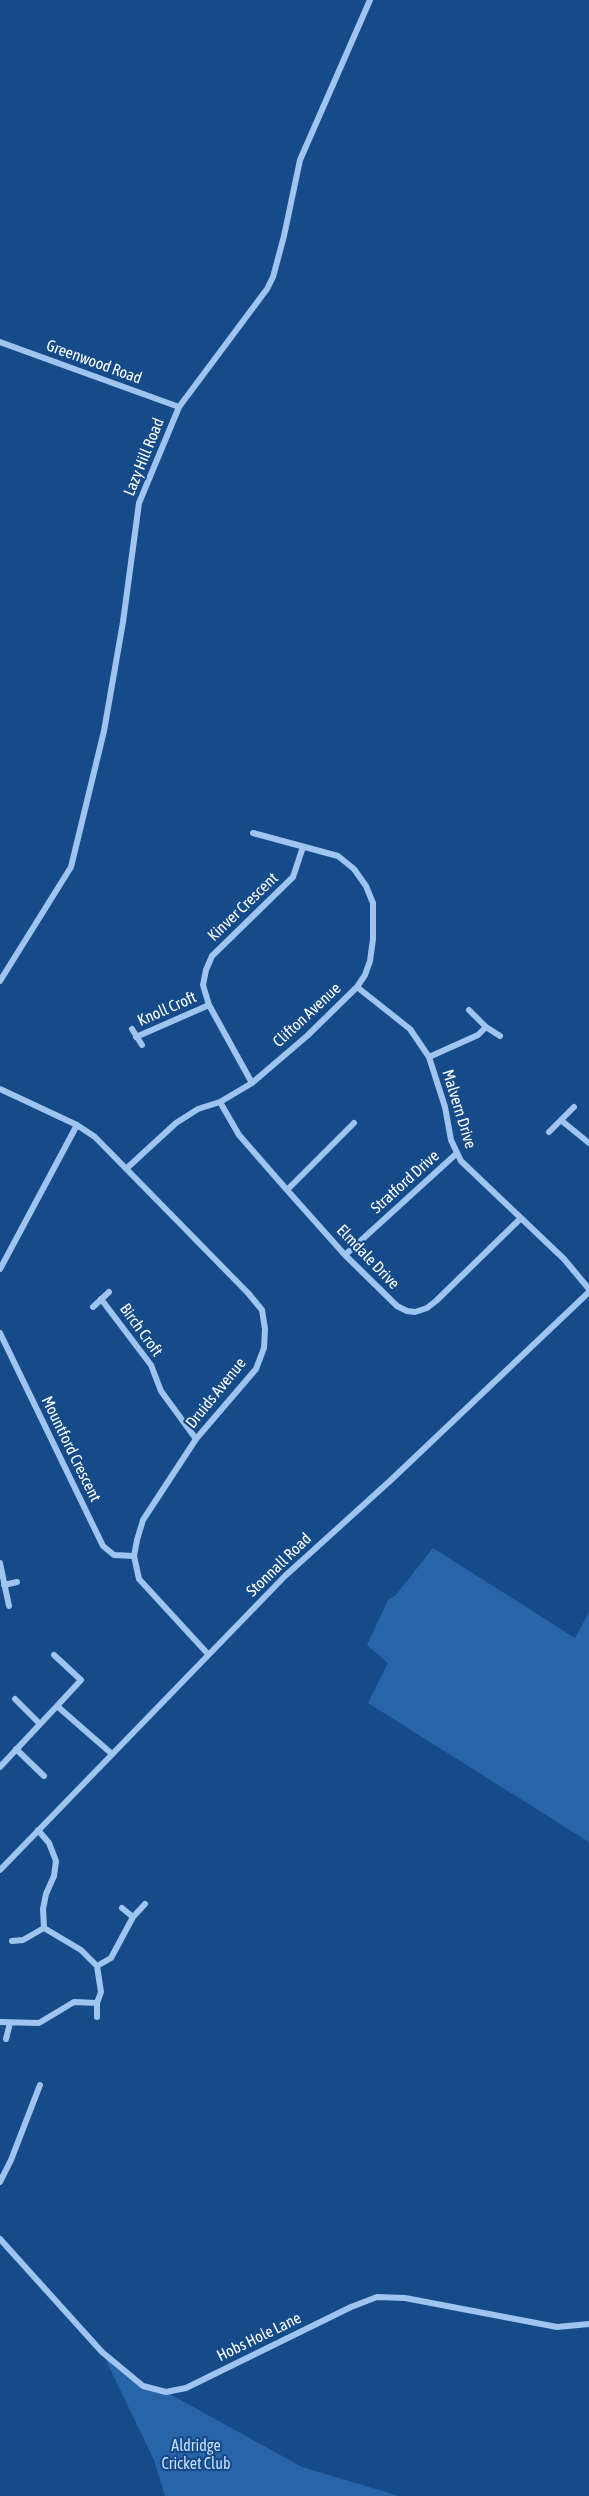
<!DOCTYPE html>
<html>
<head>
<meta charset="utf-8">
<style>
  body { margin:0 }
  canvas { display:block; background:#164b8a }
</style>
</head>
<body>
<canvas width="589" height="2496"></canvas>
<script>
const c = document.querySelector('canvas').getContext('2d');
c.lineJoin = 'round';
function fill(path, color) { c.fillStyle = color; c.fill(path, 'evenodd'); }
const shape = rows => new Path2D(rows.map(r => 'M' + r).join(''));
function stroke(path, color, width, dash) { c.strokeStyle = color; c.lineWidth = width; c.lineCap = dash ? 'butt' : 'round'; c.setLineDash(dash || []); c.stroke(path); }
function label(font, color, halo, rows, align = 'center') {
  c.font = font + ' "Asap Condensed",sans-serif'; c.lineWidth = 4.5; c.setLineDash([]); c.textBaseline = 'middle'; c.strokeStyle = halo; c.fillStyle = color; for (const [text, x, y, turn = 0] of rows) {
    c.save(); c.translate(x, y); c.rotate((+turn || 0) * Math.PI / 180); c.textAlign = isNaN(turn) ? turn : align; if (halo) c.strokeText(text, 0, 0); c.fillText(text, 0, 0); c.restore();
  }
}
fill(shape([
  [433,1548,575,1638,589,1612,589,1842,368,1703,388,1663,367,1645,388,1600,395,1596],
  [102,2352,143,2386,166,2392,302,2467,399,2496,165,2496,154,2460]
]), '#2865a8');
stroke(shape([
  [0,342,179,407],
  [0,981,71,867,104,731,123,622,139,503,179,407,267,289,273,277,284,236,300,160,370,0],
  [357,987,410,1029,429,1057,445,1107,451,1140,461,1161,564,1259,589,1289],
  [469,1010,486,1027,500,1036],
  [132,1029,142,1045],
  [136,1037,209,1005],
  [429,1057,478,1035,486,1027],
  [252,1083,209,1005,203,985,206,970,212,956,293,877,303,847],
  [0,1089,77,1125,95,1137,248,1293,262,1310,265,1329,264,1348,256,1369,196,1439,143,1520,137,1540,134,1556,139,1579,208,1654],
  [220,1102,239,1135,287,1190,345,1255,397,1306,407,1311,415,1312,427,1308,436,1301,520,1219],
  [562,1121,589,1143],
  [549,1132,574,1107],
  [127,1168,176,1123,198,1109,220,1102,252,1083,307,1036,357,987,365,975,370,961,373,939,373,903,366,886,354,869,338,856,253,833],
  [287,1190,354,1123],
  [345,1255,456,1154],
  [0,1269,77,1125],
  [101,1299,151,1365,161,1391,196,1439],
  [93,1307,109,1292],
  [0,1333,103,1546,114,1555,134,1556],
  [0,1563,9,1606],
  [4,1585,17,1582],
  [54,1655,81,1680,57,1706],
  [15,1699,40,1724],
  [16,1749,44,1776],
  [0,1767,57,1706,112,1754],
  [38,1830,49,1843,56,1861,54,1876,46,1894,43,1909,44,1928,81,1950,97,1966,101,1992,97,2003,97,2017],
  [0,1870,285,1576,391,1480,589,1292],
  [122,1908,133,1917],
  [12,1941,23,1940,44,1928],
  [97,1966,111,1958,133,1917,145,1904],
  [0,2022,39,2023,74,2002,97,2003],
  [6,2039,10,2023],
  [0,2182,11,2160,40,2085],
  [0,2239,102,2352,143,2386,166,2392,186,2388,351,2307,377,2297,405,2298,557,2327,589,2324]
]), '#9ec4ef', 6);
label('16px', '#fff', '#164b8a', [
  ["Greenwood Road",94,362,20],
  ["Lazy Hill Road",144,457,-68],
  ["Kinver Crescent",243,907,-44],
  ["Knoll Croft",167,1009,-24],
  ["Clifton Avenue",307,1015,-43],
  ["Malvern Drive",459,1109,73],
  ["Stratford Drive",405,1182,-42],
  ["Elmdale Drive",368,1257,46],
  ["Birch Croft",141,1330,54],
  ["Druids Avenue",216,1393,-51],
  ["Mountford Crescent",71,1449,64],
  ["Stonnall Road",279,1565,-44],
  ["Hobs Hole Lane",259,2337,-26]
]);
label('16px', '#c4defb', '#164b8a', [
  ["Aldridge",196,2446],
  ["Cricket Club",196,2464]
]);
</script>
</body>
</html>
